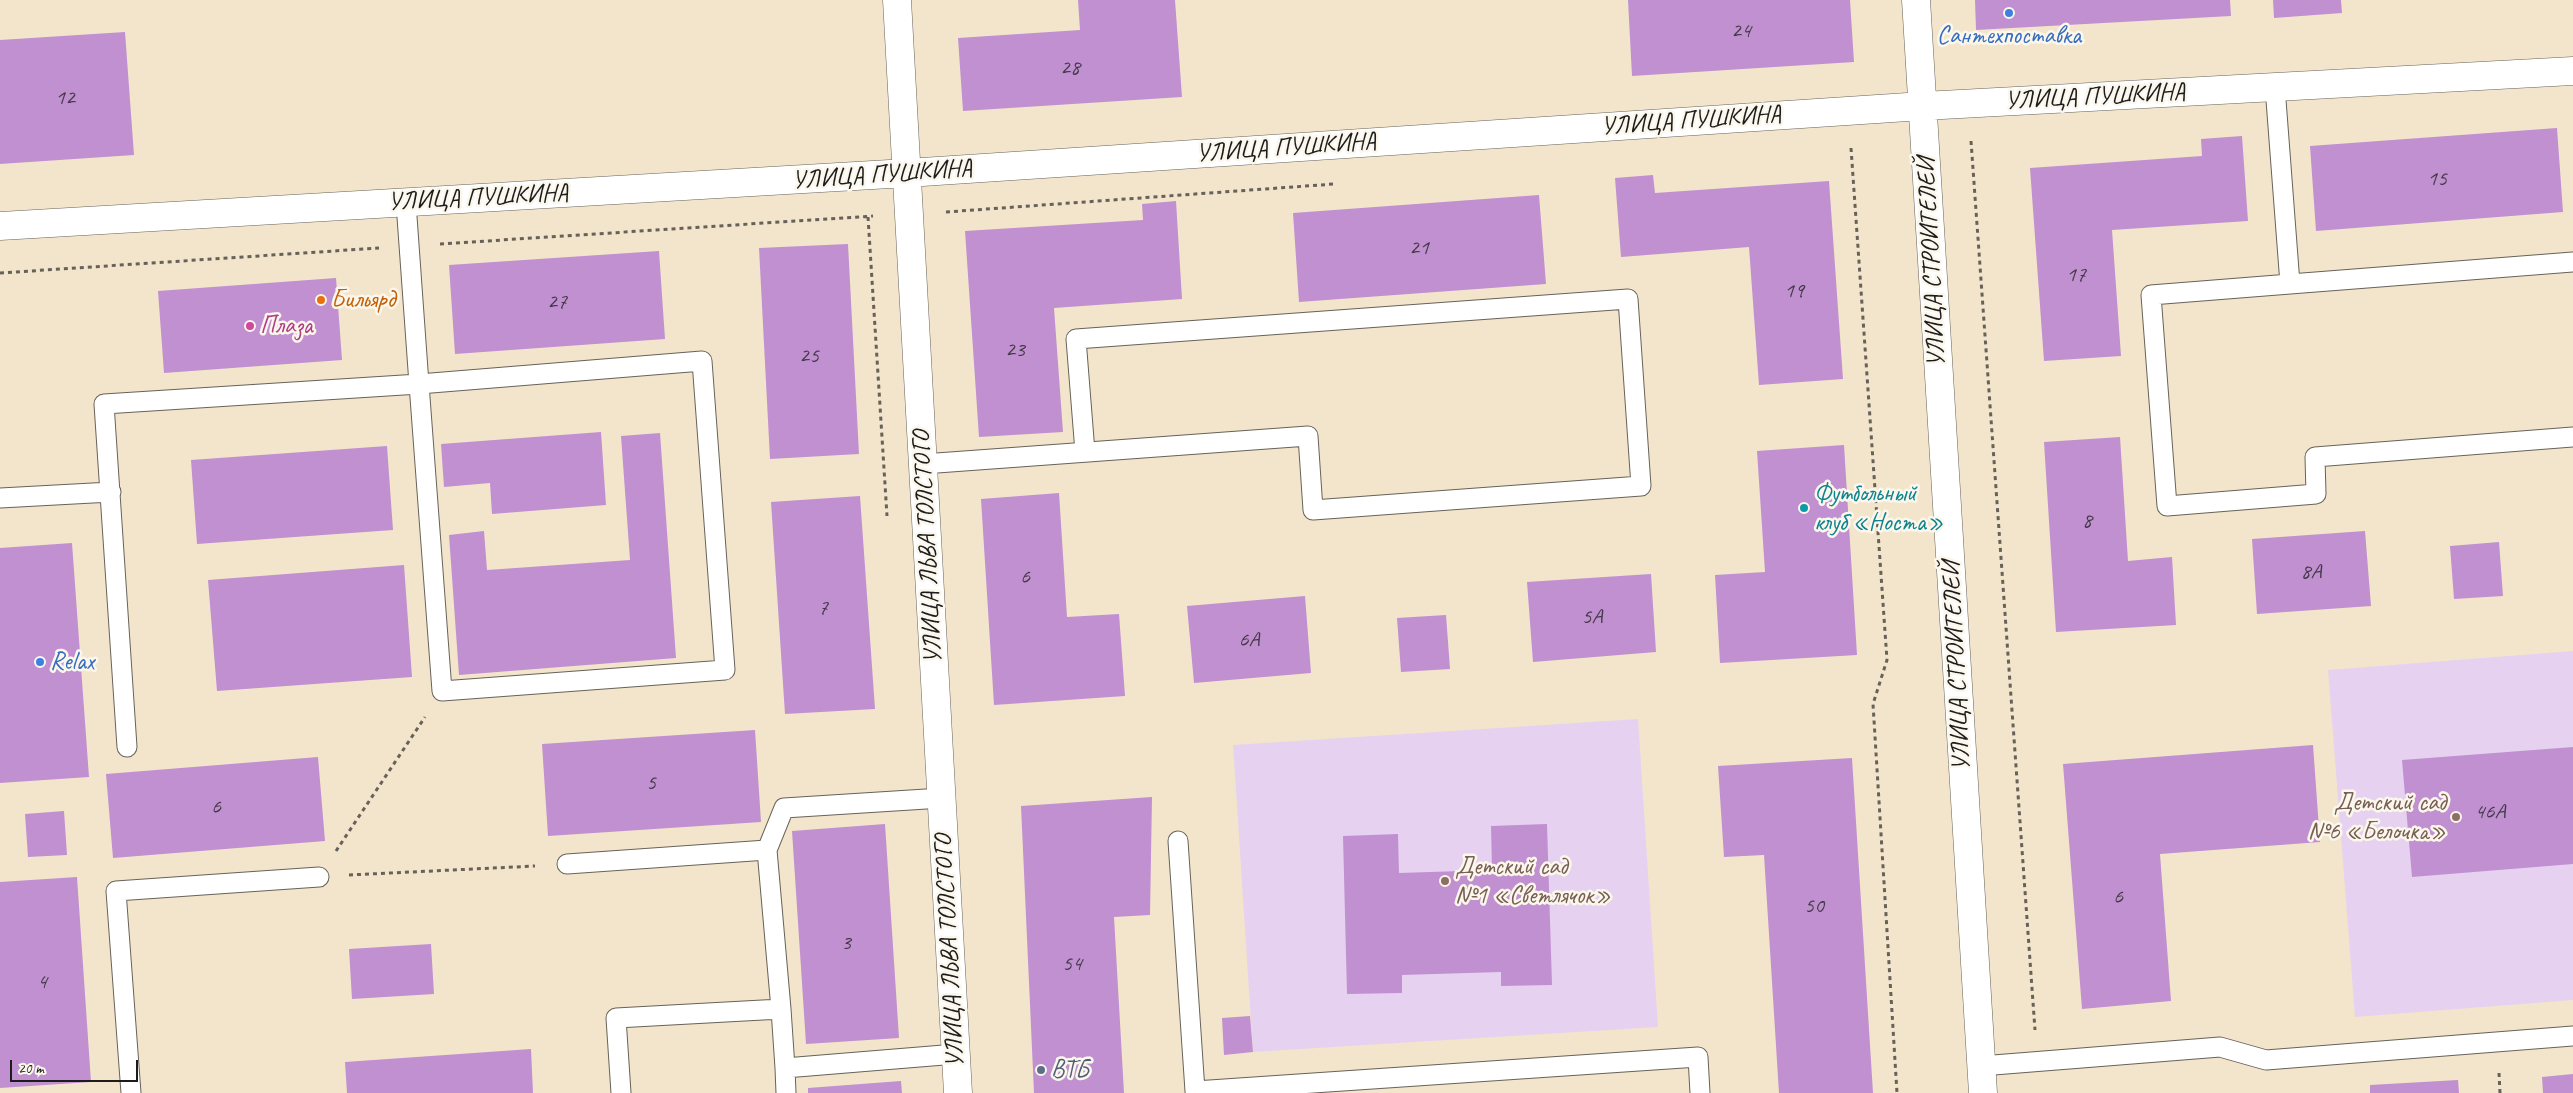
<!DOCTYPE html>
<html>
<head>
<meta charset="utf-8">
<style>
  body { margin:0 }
  #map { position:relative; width:2573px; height:1093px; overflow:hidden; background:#f3e5cb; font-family:Caveat,sans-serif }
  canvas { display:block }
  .scale { position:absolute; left:10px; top:1060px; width:128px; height:22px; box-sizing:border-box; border:2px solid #1c1c1c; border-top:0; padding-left:6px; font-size:15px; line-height:18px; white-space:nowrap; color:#1c1c1c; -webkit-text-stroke:4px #fbf7ec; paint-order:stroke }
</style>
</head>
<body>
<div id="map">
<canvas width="2573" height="1093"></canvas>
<div class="scale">20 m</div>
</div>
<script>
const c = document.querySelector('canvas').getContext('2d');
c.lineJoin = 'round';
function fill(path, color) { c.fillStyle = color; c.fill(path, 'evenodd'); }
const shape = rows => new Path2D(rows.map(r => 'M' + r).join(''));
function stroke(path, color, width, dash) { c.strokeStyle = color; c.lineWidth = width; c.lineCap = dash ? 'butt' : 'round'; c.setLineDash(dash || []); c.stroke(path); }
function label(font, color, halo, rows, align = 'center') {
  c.font = font + ' Caveat,sans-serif'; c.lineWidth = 5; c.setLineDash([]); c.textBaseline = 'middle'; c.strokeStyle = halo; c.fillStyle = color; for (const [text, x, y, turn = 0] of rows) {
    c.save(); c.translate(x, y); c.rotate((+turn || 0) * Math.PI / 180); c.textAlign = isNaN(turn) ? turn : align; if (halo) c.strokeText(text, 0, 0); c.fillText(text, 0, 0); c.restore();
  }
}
fill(shape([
  [2573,651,2573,1000,2355,1017,2328,670],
  [1638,719,1658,1027,1253,1052,1233,745]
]), '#e6d2f0');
fill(shape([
  [1078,0,1175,0,1182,97,963,111,958,38,1080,30],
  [1628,0,1850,0,1854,62,1632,76],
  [1975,0,2230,0,2231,16,1976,30],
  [2273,0,2341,0,2342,13,2274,18],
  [125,32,134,155,0,164,0,40],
  [2557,128,2563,212,2316,231,2310,146],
  [2242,136,2248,221,2112,230,2121,356,2044,361,2030,168,2202,156,2201,139],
  [1653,175,1655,193,1829,181,1843,379,1759,385,1749,247,1621,257,1615,178],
  [1539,195,1546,284,1299,302,1293,213],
  [1176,201,1182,299,1054,308,1063,432,979,437,965,231,1143,220,1142,204],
  [848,244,859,454,770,459,759,248],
  [659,251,665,339,455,354,449,265],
  [336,278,342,360,164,373,158,291],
  [601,432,606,505,492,514,490,483,444,487,441,444],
  [660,433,676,658,459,675,449,535,484,531,487,570,630,560,621,436],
  [2120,437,2128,561,2172,557,2176,625,2056,632,2044,442],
  [1844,445,1857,655,1720,663,1715,575,1765,572,1757,451],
  [387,446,393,530,197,544,191,460],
  [1059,493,1067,617,1119,614,1125,696,994,705,981,499],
  [860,496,875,709,785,714,771,502],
  [2365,531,2371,606,2257,614,2252,539],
  [2499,542,2503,596,2454,599,2450,546],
  [72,543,89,777,0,783,0,548],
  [404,565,412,677,217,691,208,580],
  [1651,574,1656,652,1533,662,1527,582],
  [1305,596,1311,673,1194,683,1187,606],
  [1446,615,1450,669,1401,672,1397,618],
  [755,730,761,822,548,836,542,744],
  [2313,745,2320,842,2160,854,2171,1001,2082,1009,2063,764],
  [2573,747,2573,864,2412,877,2402,760],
  [318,757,325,841,113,858,106,774],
  [1852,758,1873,1093,1779,1093,1764,855,1724,857,1718,766],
  [1152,797,1150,915,1114,917,1124,1093,1034,1093,1021,806],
  [64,811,67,855,28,857,25,814],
  [885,824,899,1038,806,1044,792,831],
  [1547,824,1552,985,1501,986,1501,972,1402,975,1402,993,1347,994,1343,836,1398,834,1399,873,1492,870,1491,826],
  [77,877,91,1082,0,1088,0,882],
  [431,944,434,994,352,999,349,949],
  [1250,1016,1253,1052,1224,1055,1222,1018],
  [531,1049,533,1093,347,1093,345,1062],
  [2573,1074,2573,1093,2543,1093,2542,1077],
  [2458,1080,2459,1093,2370,1093,2370,1085],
  [901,1081,902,1093,808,1093,808,1088]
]), '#c090d0');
const lane = shape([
  [2275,87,2290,284,2151,295,2167,506,2316,494,2315,457,2573,437],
  [2290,284,2573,262],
  [923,464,1308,436,1313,510,1641,486,1628,299,1076,339,1085,452],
  [0,498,111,492],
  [127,747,104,404,419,384,702,361,725,670,442,691,419,384,406,203],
  [1178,841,1195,1091,1698,1057,1700,1093],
  [767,850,784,808,942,798],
  [567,864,767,850,781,1009,616,1018,621,1093],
  [781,1009,785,1068],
  [1981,1066,2220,1047,2266,1060,2573,1036],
  [131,1093,116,891,319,877],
  [786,1093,785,1068,956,1054]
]);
const street = shape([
  [897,0,958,1093],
  [1916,0,1983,1093],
  [0,226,907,173,1923,106,2573,71]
]);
stroke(lane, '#676259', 21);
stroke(street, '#676259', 29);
stroke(shape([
  [1971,141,2035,1030],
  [1851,148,1887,660,1873,704,1897,1093],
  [946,212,1334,184],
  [868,217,887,516],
  [440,244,873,216],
  [0,273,379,248],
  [336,851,425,717],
  [349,875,535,866],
  [2499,1073,2500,1093]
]), '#676259', 3, [4, 4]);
stroke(lane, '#fff', 19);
stroke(street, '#fff', 28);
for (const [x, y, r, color] of [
  [2009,13,5,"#3f7fe0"],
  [321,300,5,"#e8710a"],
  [250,326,5,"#d1479c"],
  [1804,508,5,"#0f9aa8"],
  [40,662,5,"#3f7fe0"],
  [2456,817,5,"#8d6e63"],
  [1445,881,5,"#8d6e63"],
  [1041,1070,5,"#5c6f8a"]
]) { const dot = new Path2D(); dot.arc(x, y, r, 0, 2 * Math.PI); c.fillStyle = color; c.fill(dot); stroke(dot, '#fbf7ec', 2); }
label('22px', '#453949', null, [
  ["24",1741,31],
  ["28",1070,68],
  ["12",65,98],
  ["15",2437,179],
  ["21",1419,248],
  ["17",2076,275],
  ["19",1794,291],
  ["27",557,302],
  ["23",1015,350],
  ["25",809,356],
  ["8",2087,521],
  ["8А",2311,572],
  ["6",1025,577],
  ["7",823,608],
  ["5А",1592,617],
  ["6А",1249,640],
  ["5",651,783],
  ["6",216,807],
  ["46А",2490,812],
  ["6",2118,897],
  ["50",1814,906],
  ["3",846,943],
  ["54",1072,964],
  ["4",42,982]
]);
label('25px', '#366cbe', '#fbf7ec', [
  ["Сантехпоставка",2009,36],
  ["Relax",50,662,"left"]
]);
label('25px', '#1c1c1c', '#fbf7ec', [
  ["УЛИЦА ПУШКИНА",2095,97,-3],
  ["УЛИЦА ПУШКИНА",1691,121,-4],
  ["УЛИЦА ПУШКИНА",1286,148,-4],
  ["УЛИЦА ПУШКИНА",882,175,-4],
  ["УЛИЦА ПУШКИНА",478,198,-3],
  ["УЛИЦА СТРОИТЕЛЕЙ",1932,262,-93],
  ["УЛИЦА ЛЬВА ТОЛСТОГО",928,547,-93],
  ["УЛИЦА СТРОИТЕЛЕЙ",1957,666,-93],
  ["УЛИЦА ЛЬВА ТОЛСТОГО",950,951,-93]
]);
label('25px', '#c56008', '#fbf7ec', [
  ["Бильярд",331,300]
], 'left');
label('25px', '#b23c85', '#fbf7ec', [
  ["Плаза",260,326]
], 'left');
label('25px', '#0d838f', '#fbf7ec', [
  ["Футбольный",1814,494],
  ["клуб «Носта»",1814,523]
], 'left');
label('25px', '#785e54', '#fbf7ec', [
  ["Детский сад",2446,803],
  ["№6 «Белочка»",2446,832],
  ["Детский сад",1455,867,"left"],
  ["№1 «Светлячок»",1455,896,"left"]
], 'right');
label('25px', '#4e5e75', '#fbf7ec', [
  ["ВТБ",1051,1070]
], 'left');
</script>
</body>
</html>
